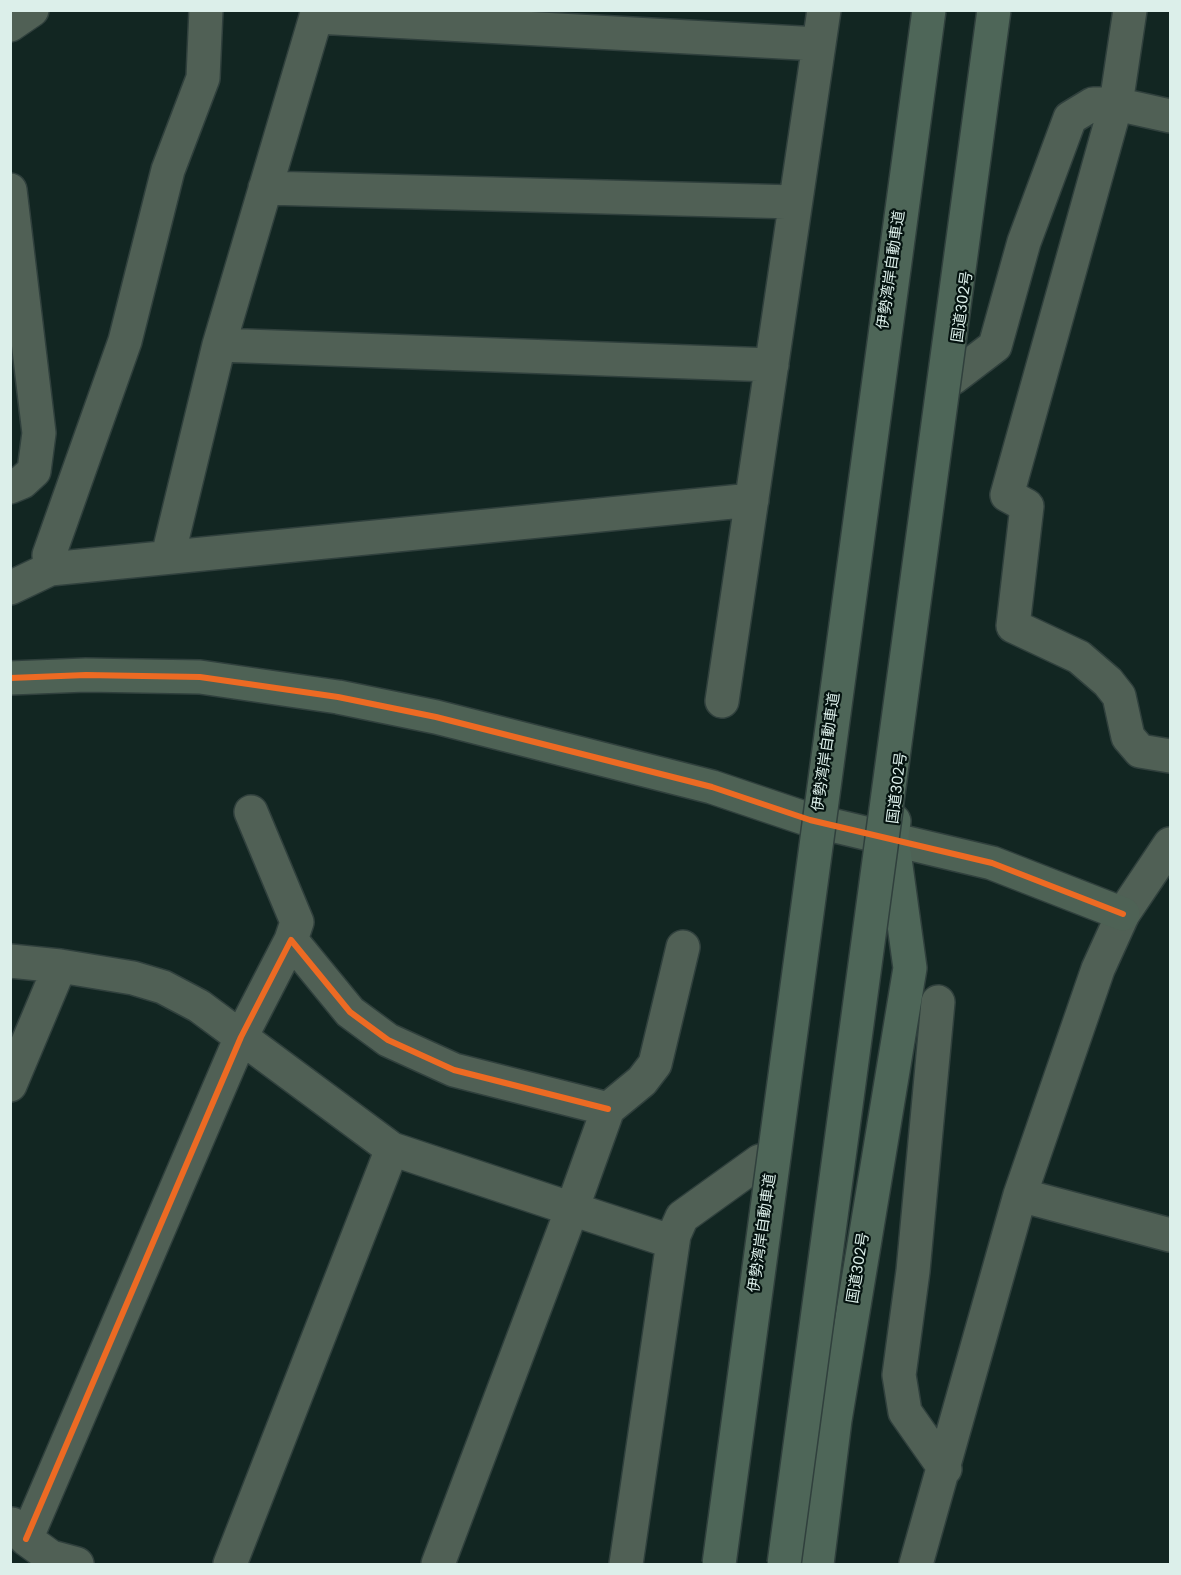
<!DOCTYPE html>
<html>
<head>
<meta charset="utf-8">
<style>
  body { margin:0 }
  #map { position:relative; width:1181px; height:1575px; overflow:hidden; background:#122622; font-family:Poppins,sans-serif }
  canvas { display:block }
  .frame { position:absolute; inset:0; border:12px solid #dcefea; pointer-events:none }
</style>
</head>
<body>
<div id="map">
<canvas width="1181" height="1575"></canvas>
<div class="frame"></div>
</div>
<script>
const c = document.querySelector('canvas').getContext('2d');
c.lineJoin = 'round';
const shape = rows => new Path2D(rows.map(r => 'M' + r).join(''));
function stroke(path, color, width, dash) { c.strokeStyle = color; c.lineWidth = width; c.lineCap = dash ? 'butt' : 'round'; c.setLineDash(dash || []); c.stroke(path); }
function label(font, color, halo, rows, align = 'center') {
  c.font = font + ' Poppins,"Noto Sans JP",sans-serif'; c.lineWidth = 4.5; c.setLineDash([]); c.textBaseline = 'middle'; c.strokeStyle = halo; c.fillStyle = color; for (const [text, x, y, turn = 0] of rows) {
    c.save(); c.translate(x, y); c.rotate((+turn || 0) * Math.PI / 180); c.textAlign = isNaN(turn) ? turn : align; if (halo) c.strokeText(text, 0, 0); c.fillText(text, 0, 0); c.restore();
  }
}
const street = shape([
  [1130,10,1116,104,1007,495,1027,506,1013,626,1079,657,1108,682,1119,696,1128,737,1140,751,1170,756],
  [316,17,819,44],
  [10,25,32,10],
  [265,188,795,202],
  [10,190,39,433,34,471,22,482,10,487],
  [219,345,772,365],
  [953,378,995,346,1024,242,1070,118,1093,104,1116,104,1170,116],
  [168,556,219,345,318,10],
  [50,569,49,555,125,341,168,170,203,78,206,10],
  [10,588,50,569,752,500],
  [722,701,824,10],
  [251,812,297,922,291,940],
  [10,961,60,966,133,978,163,987,199,1006,392,1149,572,1209,438,1564],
  [938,1002,913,1271,899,1375,905,1412,945,1469],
  [10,1085,60,966],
  [1020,1195,1170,1235],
  [673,1242,572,1209,608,1109,642,1081,655,1064,683,947],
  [12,1524,26,1539,51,1557,77,1564],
  [26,1539,241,1037,291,940,350,1012,388,1040,454,1070,608,1109],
  [230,1564,392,1149],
  [626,1564,674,1235,682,1217,760,1161],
  [916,1564,1020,1195,1098,969,1123,914,1170,844]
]);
const secondary = shape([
  [10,678,86,675,200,677,338,697,436,717,712,787,810,820,992,863,1123,914]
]);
const highway = shape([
  [817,1564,835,1420,910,968,892,837,894,821]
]);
stroke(street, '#30403d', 36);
stroke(secondary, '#30403d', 36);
stroke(highway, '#30403d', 36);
stroke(street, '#506055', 33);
stroke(secondary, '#4e6255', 33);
stroke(highway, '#4e6658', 33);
const highwayBridge = shape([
  [719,1564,929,10],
  [784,1564,994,10]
]);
stroke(highwayBridge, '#30403d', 36, []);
stroke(highwayBridge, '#4e6658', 33);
stroke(shape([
  [10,678,86,675,200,677,338,697,436,717,712,787,810,820,992,863,1123,914],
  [26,1539,241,1037,291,940,350,1012,388,1040,454,1070,608,1109]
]), '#ed6a23', 6);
label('15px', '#dcefea', '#051310', [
  ["伊勢湾岸自動車道",892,270,-82],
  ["国道302号",963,307,-82],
  ["伊勢湾岸自動車道",827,752,-82],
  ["国道302号",898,788,-83],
  ["伊勢湾岸自動車道",763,1233,-82],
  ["国道302号",859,1268,-81]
]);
</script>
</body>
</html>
